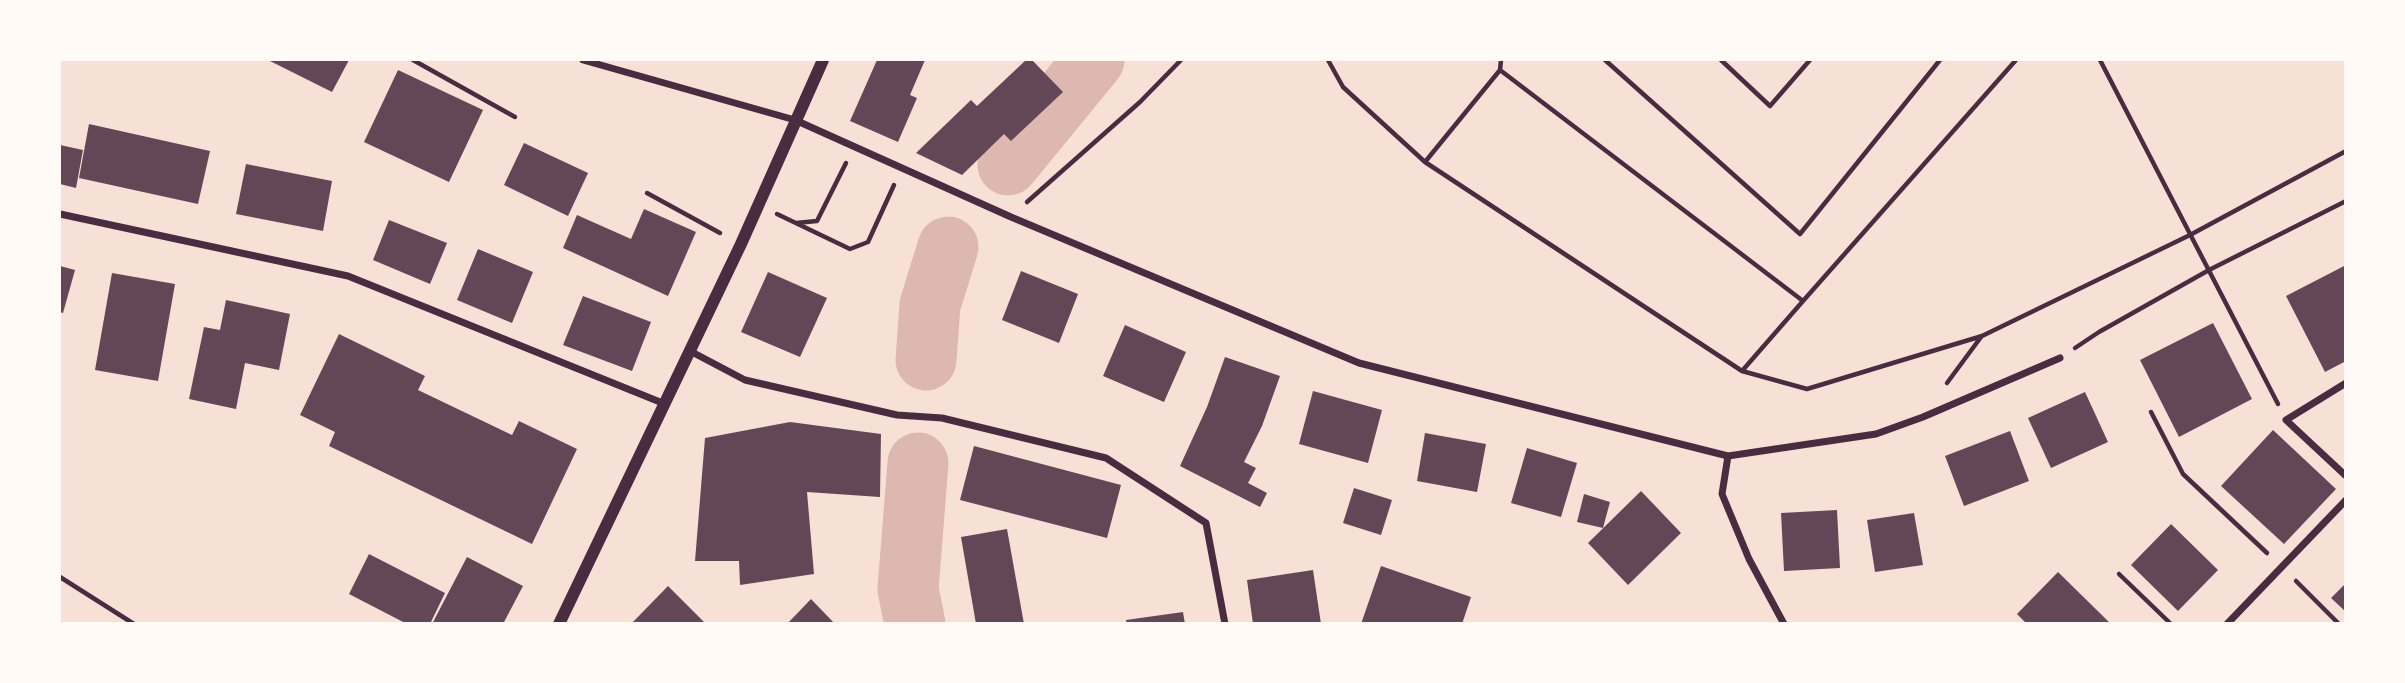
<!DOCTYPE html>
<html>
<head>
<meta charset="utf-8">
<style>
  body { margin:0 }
  #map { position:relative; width:2405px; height:683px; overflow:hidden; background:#f7e1d7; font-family:Roboto,sans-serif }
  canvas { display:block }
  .frame { position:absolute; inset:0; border:61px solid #fffaf5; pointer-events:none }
</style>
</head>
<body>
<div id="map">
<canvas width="2405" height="683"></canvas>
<div class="frame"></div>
</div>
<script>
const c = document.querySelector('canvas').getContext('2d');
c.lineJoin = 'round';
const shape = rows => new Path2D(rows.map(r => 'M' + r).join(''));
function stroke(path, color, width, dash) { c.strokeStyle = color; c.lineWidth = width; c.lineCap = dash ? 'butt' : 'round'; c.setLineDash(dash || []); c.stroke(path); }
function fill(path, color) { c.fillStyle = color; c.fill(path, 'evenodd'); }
stroke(shape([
  [1008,165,1094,60],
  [926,360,930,305,948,247],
  [915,624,908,589,918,463]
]), '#dcb8b0', 61);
fill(shape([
  [268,60,349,60,332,92],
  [877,60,925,60,910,95,917,98,898,142,850,121],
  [1026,60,1032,60,1063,92,1011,141,1004,134,962,175,916,153,971,100,977,106],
  [398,70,483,110,449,182,364,142],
  [89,124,210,151,198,204,79,178],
  [524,143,588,173,568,216,504,185],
  [60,145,83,150,76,188,60,184],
  [246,164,332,181,323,231,236,214],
  [644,209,696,232,668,296,563,248,577,215,631,239],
  [389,220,447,243,430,284,373,260],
  [478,249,533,272,512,323,457,300],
  [2346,265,2346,361,2325,372,2286,296],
  [60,266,75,270,63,313,60,312],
  [1021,271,1078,294,1059,343,1002,320],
  [768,272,827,298,800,357,741,332],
  [112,273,175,284,158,381,95,370],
  [583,296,651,322,632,371,563,345],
  [226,300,290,314,279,370,245,363,236,409,189,399,204,327,220,330],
  [2213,323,2252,399,2179,437,2140,360],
  [1125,325,1186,352,1164,402,1103,376],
  [339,334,425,376,418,390,512,435,519,421,577,449,532,544,329,446,335,432,300,415],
  [1225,357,1280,376,1262,426,1244,462,1256,468,1248,483,1267,493,1260,507,1180,466,1207,407],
  [1313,391,1382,410,1368,463,1299,444],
  [2085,392,2108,442,2051,468,2028,418],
  [790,422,881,434,880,497,807,492,814,574,740,585,739,561,695,561,705,438],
  [2273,430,2336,489,2284,544,2221,486],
  [2010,431,2029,481,1964,506,1945,456],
  [1425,433,1486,444,1477,492,1417,481],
  [974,446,1121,485,1107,538,960,500],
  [1527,448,1577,463,1561,517,1511,503],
  [1354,488,1392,500,1381,535,1343,523],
  [1641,491,1681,533,1628,585,1588,543],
  [1584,494,1610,502,1603,528,1577,522],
  [1837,510,1840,568,1784,571,1781,513],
  [1914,513,1923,565,1875,572,1867,520],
  [2171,524,2218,570,2178,611,2131,565],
  [1007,529,1024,624,976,624,961,537],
  [369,554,445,593,430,624,407,624,349,594],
  [467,557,523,586,503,624,432,624],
  [1381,566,1471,597,1462,624,1361,624],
  [1313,570,1321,624,1253,624,1247,580],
  [2058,572,2111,624,2027,624,2017,614],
  [2346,583,2346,612,2331,598],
  [668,586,706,624,631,624],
  [811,599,835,624,787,624],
  [1183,612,1185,624,1127,624,1126,620]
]), '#644757');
stroke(shape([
  [413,60,515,117],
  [1328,60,1343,87,1425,162,1742,371,1807,389,1982,336,2190,235,2346,151],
  [1501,60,1500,70,1803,301,2016,60],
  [1605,60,1800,234,1940,60],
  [1721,60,1770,106,1810,60],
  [2100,60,2278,404],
  [1425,162,1500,70],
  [647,193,720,233],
  [1027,202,1140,102,1181,60],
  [777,214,850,249,868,242,894,185],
  [796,223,817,221,846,163],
  [2075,348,2099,332,2209,270,2346,201],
  [1742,371,1803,301],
  [1947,383,1981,337],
  [2151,412,2183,474,2267,553],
  [2119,574,2171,624],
  [60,577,134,624],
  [2296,581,2339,624]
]), '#4a2c40', 4.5);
stroke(shape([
  [583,60,795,120,1011,217,1359,363,1728,456,1876,434,1923,417,2060,358],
  [60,214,348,276,665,404],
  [690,351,745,380,897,415,942,418,1106,458,1206,523,1225,624],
  [2346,383,2286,420,2346,476],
  [1728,456,1722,494,1749,559,1784,624],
  [2227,624,2346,500]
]), '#4a2c40', 7);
stroke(shape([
  [559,624,741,244,823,60]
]), '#4a2c40', 12);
</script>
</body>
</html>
